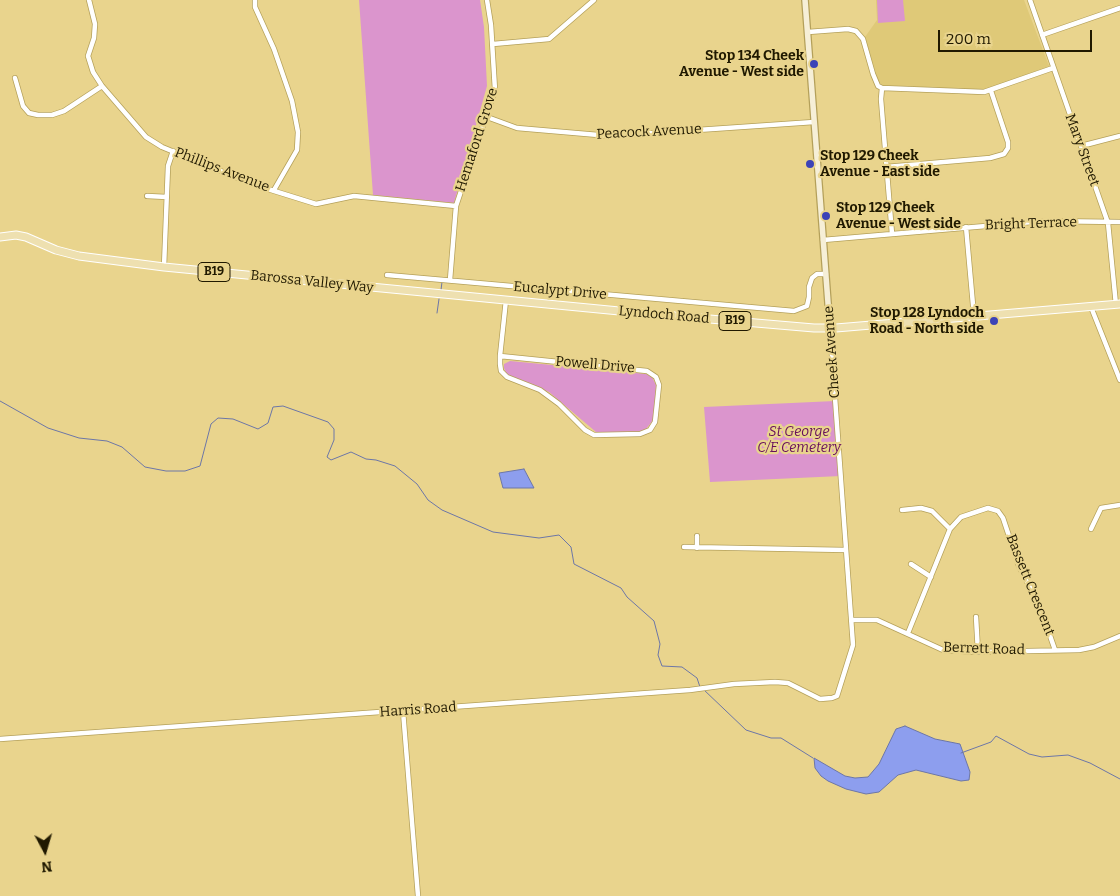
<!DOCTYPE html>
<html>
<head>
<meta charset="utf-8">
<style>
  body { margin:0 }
  #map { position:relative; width:1120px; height:896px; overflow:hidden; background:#e9d48d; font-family:Bitter,serif }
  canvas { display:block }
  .north { position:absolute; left:20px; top:826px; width:50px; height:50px; -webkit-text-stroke:4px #e9d48d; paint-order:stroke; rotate:174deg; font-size:14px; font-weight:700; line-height:20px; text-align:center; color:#201900 }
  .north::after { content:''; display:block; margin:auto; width:18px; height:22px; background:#201900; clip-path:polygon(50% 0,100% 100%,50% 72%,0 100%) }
  .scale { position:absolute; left:938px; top:30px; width:154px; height:22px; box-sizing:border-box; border:2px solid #201900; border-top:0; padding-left:6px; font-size:15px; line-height:18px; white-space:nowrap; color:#201900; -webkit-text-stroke:4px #e9d48d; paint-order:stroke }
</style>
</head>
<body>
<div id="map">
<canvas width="1120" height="896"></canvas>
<div class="north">N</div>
<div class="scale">200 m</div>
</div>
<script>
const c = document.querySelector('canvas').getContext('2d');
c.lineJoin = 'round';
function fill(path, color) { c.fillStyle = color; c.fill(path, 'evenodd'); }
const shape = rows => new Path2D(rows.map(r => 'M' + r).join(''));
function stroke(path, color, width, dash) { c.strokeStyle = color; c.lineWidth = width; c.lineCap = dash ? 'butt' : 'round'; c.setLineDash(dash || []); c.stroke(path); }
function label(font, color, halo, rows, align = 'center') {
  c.font = font + ' Bitter,serif'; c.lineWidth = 4.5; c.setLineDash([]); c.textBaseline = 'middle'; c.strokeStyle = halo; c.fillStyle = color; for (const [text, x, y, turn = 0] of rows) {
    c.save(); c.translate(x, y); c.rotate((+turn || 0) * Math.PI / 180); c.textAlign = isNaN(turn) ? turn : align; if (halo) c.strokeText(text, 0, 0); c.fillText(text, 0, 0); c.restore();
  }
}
fill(shape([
  [876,0,1024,0,1049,66,991,88,978,90,883,85,879,83,865,37,877,20]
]), '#dfc978');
fill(shape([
  [359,0,480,0,484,27,487,86,454,203,373,195],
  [877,0,903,0,905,21,878,23],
  [510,361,646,374,652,377,656,385,654,419,646,429,640,432,596,432,549,392,507,375,504,368,504,364],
  [835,401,841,476,710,482,704,407]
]), '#db95cd');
const water = shape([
  [524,469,534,488,503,488,499,473,524,469],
  [905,726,935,739,960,744,970,772,969,780,961,781,916,770,898,775,879,792,866,794,846,789,828,781,821,776,815,768,814,758,845,776,855,778,868,777,879,764,896,729,905,726]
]);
fill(water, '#8d9eee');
stroke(water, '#6c76a7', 1);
stroke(shape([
  [441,290,442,282],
  [437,313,439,299],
  [0,401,48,428,79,438,107,441,122,447,145,467,166,471,185,471,200,466,211,424,218,418,233,419,258,429,268,423,273,407,283,406,328,422,334,429,334,440,327,457,331,460,351,452,366,459,376,460,395,466,417,484,428,500,442,510,493,532,539,538,559,535,571,547,574,564,621,588,627,597,654,621,660,644,658,655,662,666,682,667,697,678,700,687],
  [703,689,746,730,771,738,781,738,813,758],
  [961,753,991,742,996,736,1029,754,1042,757,1068,755,1090,763,1120,779]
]), '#6c76a7', 1);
const street = shape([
  [89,0,95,24,94,38,88,56,93,72,102,86,146,137,162,147,255,185,316,204,354,196,456,206],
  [255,0,255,7,274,49,292,101,298,132,297,150,274,190],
  [1030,0,1108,223,1116,305],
  [808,32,848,29,856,31,863,39,873,74,878,86,882,88,881,99,892,234],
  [1042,35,1120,8],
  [493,44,549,39,594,0],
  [15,78,23,106,29,113,38,115,52,115,64,111,102,86],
  [882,88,984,92,1053,68],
  [487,117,517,128,610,136,814,122],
  [1081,146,1120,136],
  [886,167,990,158,1004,154,1008,148,1008,142,991,91],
  [147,196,167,197],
  [966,227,974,316],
  [823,240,1044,221,1120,222],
  [164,267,168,166,173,151],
  [387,275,794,311,807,306,809,297,809,287,812,278,817,274,826,274],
  [450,280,456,206,495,90,491,25,487,0],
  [1091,307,1120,380],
  [500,356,647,371,656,377,659,385,655,422,650,430,640,434,594,435,585,430,559,404,540,390,507,377,501,371,500,364,500,356,506,300],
  [902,510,921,508,932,511,950,529],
  [1091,529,1101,508,1120,505],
  [684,547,846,550],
  [697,548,697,536],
  [911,564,931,577],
  [976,617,978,652],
  [852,620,877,620,943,650,978,652,1079,650,1094,647,1120,636],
  [908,633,950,529,961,517,988,508,998,511,1003,518,1019,566,1040,607,1055,650],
  [403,711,418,896],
  [0,739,690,690,734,684,775,682,788,683,820,699,832,698,837,696,853,645,830,329]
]);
const secondary = shape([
  [805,0,830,329]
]);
const primary = shape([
  [0,237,16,235,26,237,56,250,79,256,164,267,640,313,814,328,836,328,1120,304]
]);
stroke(street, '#b4a05a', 6);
stroke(secondary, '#b4a05a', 8);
stroke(primary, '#fff', 9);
stroke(street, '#fff', 4.5);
stroke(secondary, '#f6efd7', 5.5);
stroke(primary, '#eee0b0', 7);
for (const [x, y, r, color] of [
  [814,64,5,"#3c43b7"],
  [810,164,5,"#3c43b7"],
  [826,216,5,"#3c43b7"],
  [994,321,5,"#3c43b7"]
]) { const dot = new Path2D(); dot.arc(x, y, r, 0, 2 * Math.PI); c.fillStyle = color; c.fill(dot); stroke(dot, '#e9d48d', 2); }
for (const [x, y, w] of [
  [214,272,32],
  [735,321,32]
]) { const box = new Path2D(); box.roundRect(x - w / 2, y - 9.5, w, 19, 4); c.fillStyle = '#e9d48d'; c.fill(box); stroke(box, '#201900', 1); }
label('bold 12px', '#201900', null, [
  ["B19",214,272],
  ["B19",735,321]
]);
label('bold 14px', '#201900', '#e9d48d', [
  ["Stop 134 Cheek",804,56],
  ["Avenue - West side",804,72],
  ["Stop 129 Cheek",820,156,"left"],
  ["Avenue - East side",820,172,"left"],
  ["Stop 129 Cheek",836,208,"left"],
  ["Avenue - West side",836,224,"left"],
  ["Stop 128 Lyndoch",984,313],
  ["Road - North side",984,329]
], 'right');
label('14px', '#201900', '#e9d48d', [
  ["Peacock Avenue",649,132,-3],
  ["Hemaford Grove",477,140,-72],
  ["Mary Street",1082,150,70],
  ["Phillips Avenue",222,170,21],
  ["Bright Terrace",1031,224,-2],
  ["Barossa Valley Way",312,282,6],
  ["Eucalypt Drive",560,291,5],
  ["Lyndoch Road",664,315,5],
  ["Cheek Avenue",832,352,-94],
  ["Powell Drive",595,365,5],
  ["Bassett Crescent",1030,585,68],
  ["Berrett Road",984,649,2],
  ["Harris Road",418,710,-4]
]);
label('italic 14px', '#670e5c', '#e9d48d', [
  ["St George",799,432],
  ["C/E Cemetery",799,448]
]);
</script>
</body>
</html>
